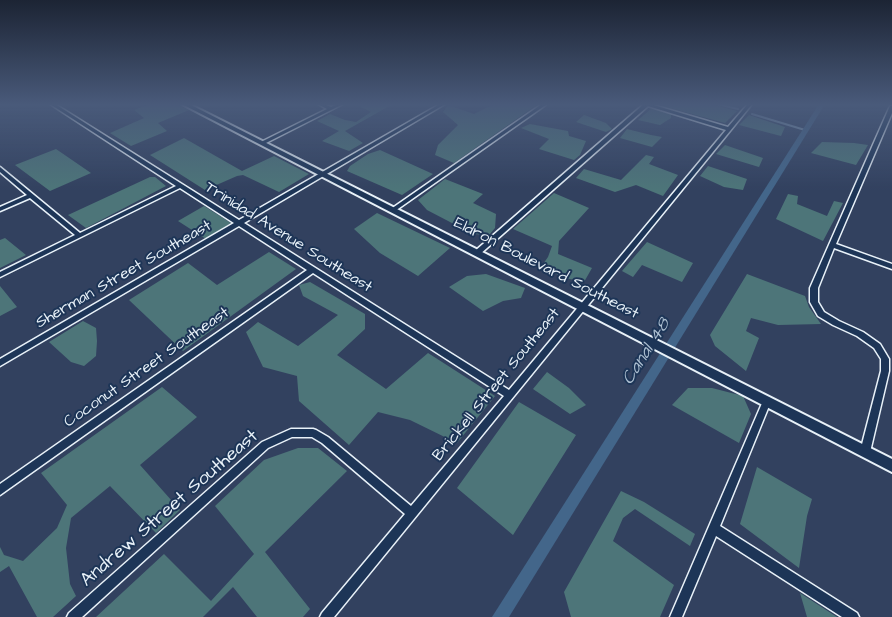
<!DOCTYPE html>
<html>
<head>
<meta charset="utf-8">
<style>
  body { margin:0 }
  canvas { display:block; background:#32415f }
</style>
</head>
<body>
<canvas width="892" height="617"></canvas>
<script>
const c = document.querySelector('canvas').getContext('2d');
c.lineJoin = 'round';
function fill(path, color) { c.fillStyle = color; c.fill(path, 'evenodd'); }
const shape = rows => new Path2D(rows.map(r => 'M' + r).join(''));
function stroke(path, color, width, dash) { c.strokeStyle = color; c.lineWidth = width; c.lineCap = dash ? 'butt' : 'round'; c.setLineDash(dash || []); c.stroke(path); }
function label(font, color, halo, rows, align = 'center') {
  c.font = font + ' "Architects Daughter",sans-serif'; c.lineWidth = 4; c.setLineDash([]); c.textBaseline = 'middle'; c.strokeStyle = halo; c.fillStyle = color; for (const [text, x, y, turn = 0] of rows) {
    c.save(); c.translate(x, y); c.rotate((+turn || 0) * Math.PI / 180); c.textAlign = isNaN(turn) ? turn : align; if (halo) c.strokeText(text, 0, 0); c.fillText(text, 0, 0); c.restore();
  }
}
fill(shape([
  [149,104,176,104,189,110,158,123,167,131,131,146,110,133,144,118,134,110],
  [355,104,391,105,345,131,363,143,349,151,322,141,339,131,317,121,330,114,345,120,356,122,371,112],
  [494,104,538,104,454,163,435,155,438,145,458,125,443,112,448,105,474,114],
  [665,104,711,104,737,111,725,123,663,106],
  [652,108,671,114,671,118,660,125,638,120],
  [584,115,606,123,612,129,606,132,576,122],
  [749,115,785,127,781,136,739,125],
  [530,124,568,131,569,136,586,141,580,155,574,160,539,149,549,139,521,128],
  [627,129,651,135,662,137,652,147,620,138],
  [184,138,242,171,274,156,309,174,279,192,243,175,237,176,205,190,150,155],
  [822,142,854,143,868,145,856,165,811,153],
  [725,145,763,158,759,167,716,154],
  [56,149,91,173,50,191,15,165],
  [380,150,433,174,402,195,347,171,350,166,368,154],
  [646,155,654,157,649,164,678,175,663,196,636,185,615,192,576,178,584,169,621,180],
  [708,166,747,179,743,190,724,187,700,176],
  [150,177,155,177,166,186,86,228,68,215],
  [445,179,483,194,473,203,496,214,495,228,489,235,473,234,427,210,418,200],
  [554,193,589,208,559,241,558,254,592,268,584,282,565,278,541,267,548,257,552,246,513,229],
  [788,194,798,196,797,204,827,216,834,201,843,203,823,241,776,219],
  [204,206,231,223,206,239,178,221],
  [377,213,450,248,418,276,380,253,354,229],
  [5,238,26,255,0,268,0,240],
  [647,242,693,263,682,282,642,265,633,277,622,271],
  [269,252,296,269,183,351,129,300,188,263,217,285],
  [486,274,525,288,521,298,503,301,483,311,449,287,467,276],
  [747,274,805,296,809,307,821,324,778,325,751,318,746,331,759,338,746,371,715,346,710,335],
  [310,282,365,314,365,329,337,355,386,389,428,353,495,396,457,443,410,420,378,412,349,445,299,401,297,376,263,367,246,332,258,322,298,346,338,315,303,296,299,285],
  [0,286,17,307,0,316],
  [83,321,96,328,97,341,96,356,84,366,71,362,49,342],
  [547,372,569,388,586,405,570,414,533,389],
  [162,387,197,417,140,465,180,510,156,533,110,486,71,518,66,548,70,584,76,596,53,617,37,617,9,566,0,572,0,547,4,555,23,561,57,528,67,505,41,473],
  [688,388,712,388,743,396,751,414,739,443,672,405],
  [519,402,576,435,513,535,457,488],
  [298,448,318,448,347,471,265,552,310,609,303,617,257,617,233,587,203,617,96,617,164,554,211,601,254,554,215,506,264,460],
  [757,467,812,499,807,516,799,568,740,524],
  [621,491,644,502,695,534,690,546,635,509,623,518,613,541,674,585,660,617,571,617,564,592],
  [800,593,837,617,807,617]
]), '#4d7579');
stroke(shape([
  [717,104,738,109],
  [752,114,805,130]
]), '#859eb6', 2);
fill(shape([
  [819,104,825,104,509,617,492,617,819,104]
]), '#43668a');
const minor = shape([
  [50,104,55,104,239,220,440,104,445,104,244,223,509,390,726,130,648,106,479,255,475,255,474,253,475,251,644,104,650,104,728,127,748,104,752,104,334,617,320,617,322,613,405,514,322,443,312,437,292,437,268,448,82,617,67,617,69,613,262,442,291,429,313,429,316,430,328,437,411,506,504,396,313,273,0,495,0,484,307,270,239,226,0,366,0,359,234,223,180,188,0,277,0,272,75,235,30,198,0,211,0,207,27,195,0,172,0,167,80,233,176,186,50,104],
  [318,104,323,104,331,107,338,104,343,104,264,144,259,143,327,109,318,104],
  [542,104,547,104,395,211,391,211,391,209,542,104],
  [890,106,892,106,892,113,836,244,892,264,892,269,834,248,818,288,818,302,824,312,839,321,863,332,880,344,889,359,889,371,870,452,868,455,865,456,862,455,860,452,881,371,881,359,874,348,857,336,833,325,818,316,810,302,810,288,890,106],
  [767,397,770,398,771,401,720,526,857,613,859,617,842,617,716,536,682,617,670,617,763,401,764,398,767,397]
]);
const tertiary = shape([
  [182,104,189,104,892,459,892,472,182,104]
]);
stroke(minor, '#e8f1f8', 3);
stroke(tertiary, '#e8f1f8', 4);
fill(minor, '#1d3557');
fill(tertiary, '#1d3557');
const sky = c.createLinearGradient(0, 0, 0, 190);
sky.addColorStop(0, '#1c2434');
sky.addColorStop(0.55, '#495a7a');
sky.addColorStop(1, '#495a7a00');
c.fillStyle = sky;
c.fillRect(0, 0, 892, 190);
label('16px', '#e8f1f8', '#1d3557', [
  ["Trinidad Avenue Southeast",288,238,32],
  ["Eldron Boulevard Southeast",546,269,27],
  ["Sherman Street Southeast",124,275,-30],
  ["Coconut Street Southeast",147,368,-35],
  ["Brickell Street Southeast",497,385,-51]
]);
label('italic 18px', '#aec0d2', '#1d3557', [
  ["Canal 48",647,352,-58]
]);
label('19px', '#e8f1f8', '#1d3557', [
  ["Andrew Street Southeast",170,509,-41]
]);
</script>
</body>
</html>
